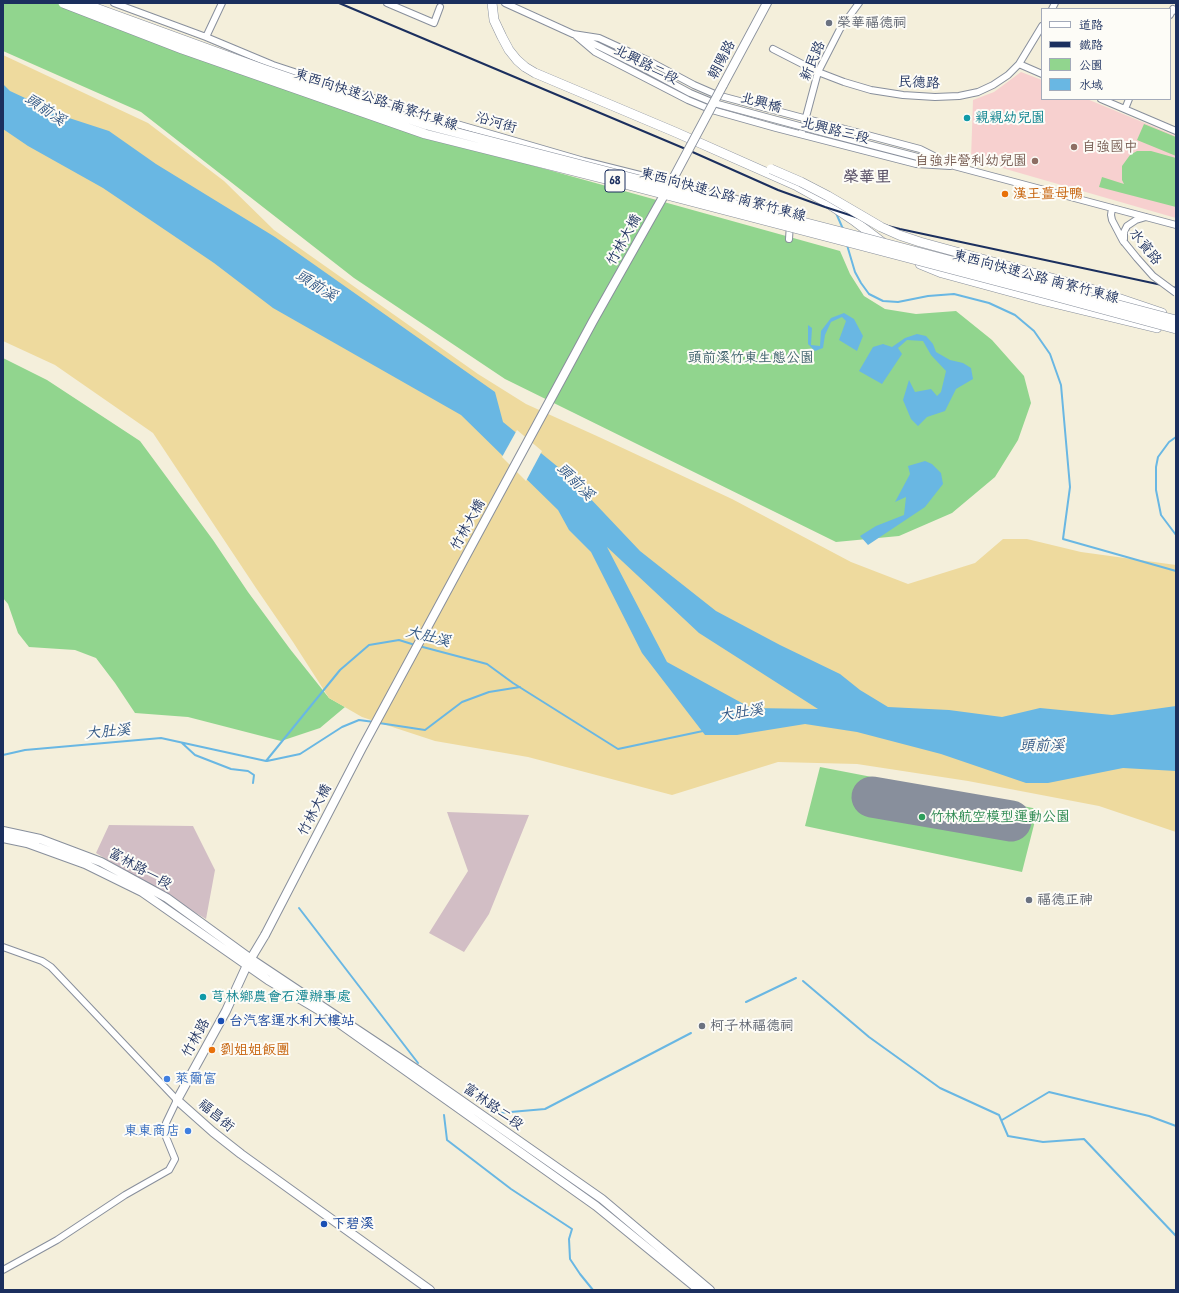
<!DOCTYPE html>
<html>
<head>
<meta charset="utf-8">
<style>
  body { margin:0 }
  #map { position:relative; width:1179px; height:1293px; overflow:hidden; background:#f4efdb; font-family:"Patrick Hand","LXGW WenKai TC",sans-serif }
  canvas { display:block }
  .frame { position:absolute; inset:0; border:4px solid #1b2f5e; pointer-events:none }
  .legend { position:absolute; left:1041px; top:8px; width:130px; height:92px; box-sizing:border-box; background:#fdfcf7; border:1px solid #a3aaba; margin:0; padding:5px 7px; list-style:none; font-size:12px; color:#1b2f5e }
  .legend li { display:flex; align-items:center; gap:8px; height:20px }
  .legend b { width:20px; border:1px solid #a3aaba }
</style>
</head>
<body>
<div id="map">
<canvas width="1179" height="1293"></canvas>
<div class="frame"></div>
<ul class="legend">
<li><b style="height:5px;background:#fff"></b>道路</li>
<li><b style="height:5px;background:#1b2f5e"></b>鐵路</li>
<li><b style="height:11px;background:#91d58e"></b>公園</li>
<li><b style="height:11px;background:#69b7e3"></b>水域</li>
</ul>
</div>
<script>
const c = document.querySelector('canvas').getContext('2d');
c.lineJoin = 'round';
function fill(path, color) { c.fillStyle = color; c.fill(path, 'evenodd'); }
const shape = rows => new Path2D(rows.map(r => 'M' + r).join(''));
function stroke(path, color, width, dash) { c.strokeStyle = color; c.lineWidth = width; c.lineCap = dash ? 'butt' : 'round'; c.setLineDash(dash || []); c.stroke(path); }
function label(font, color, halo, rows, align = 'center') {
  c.font = font + ' "Patrick Hand","LXGW WenKai TC",sans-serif'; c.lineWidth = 4; c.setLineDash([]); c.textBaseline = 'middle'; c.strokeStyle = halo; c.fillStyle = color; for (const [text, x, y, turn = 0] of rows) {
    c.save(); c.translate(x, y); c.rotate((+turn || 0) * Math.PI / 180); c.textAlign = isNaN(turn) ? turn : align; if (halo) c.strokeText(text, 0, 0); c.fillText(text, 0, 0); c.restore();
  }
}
fill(shape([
  [1021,72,1042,80,1042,99,1087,99,1176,136,1176,218,971,159,973,100,994,92]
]), '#f7d0cf');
fill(shape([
  [447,812,529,815,489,914,464,952,429,933,468,871],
  [109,825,193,826,215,870,206,919,96,853]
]), '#d2bec5');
fill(shape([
  [3,3,69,3,200,54,502,157,840,251,850,274,864,296,885,309,916,314,956,311,992,340,1024,376,1031,403,1018,440,995,477,952,513,899,536,836,542,505,379,354,278,141,112,3,51],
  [1144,124,1176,137,1176,156,1137,140],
  [1137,151,1151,151,1176,158,1176,207,1099,187,1102,177,1124,184,1122,180,1122,166,1130,155],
  [3,358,47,380,140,441,213,540,248,592,290,649,329,698,345,707,320,728,281,741,188,717,135,713,115,683,96,658,75,650,29,647,18,633,8,604,3,598],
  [820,767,1038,809,1022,872,805,826]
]), '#91d58e');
fill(shape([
  [3,55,148,123,224,181,274,230,478,374,526,404,599,437,732,499,851,562,908,584,975,563,1003,539,1027,539,1081,552,1176,565,1176,832,1099,806,968,781,857,764,778,762,672,795,528,757,435,741,362,717,329,698,293,642,256,588,153,433,55,365,3,341]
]), '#eeda9e');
fill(shape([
  [3,84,10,91,66,117,109,131,156,164,275,237,495,392,503,422,569,476,640,551,716,611,780,645,840,674,860,690,888,707,949,710,1002,717,1040,708,1112,715,1176,706,1176,771,1123,768,1048,783,1026,783,941,754,857,732,805,724,737,735,705,735,642,653,591,552,569,530,558,510,461,415,273,308,214,263,103,188,28,146,3,129],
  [607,547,699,633,818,709,751,708,667,662],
  [844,313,854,319,863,336,857,351,839,340,846,321,842,317,831,322,825,335,823,348,815,351,808,344,808,325,812,328,811,345,820,346,821,331,831,318],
  [917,334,926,336,933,344,936,352,950,360,963,363,971,368,973,379,956,389,945,411,927,417,918,426,911,419,903,400,909,380,915,392,931,389,937,396,941,392,946,371,931,355,923,341,907,340,898,348,902,354,882,384,859,371,873,347,883,344,892,347,905,338],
  [925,461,932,464,941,473,943,484,925,507,868,545,860,536,876,526,904,515,906,497,895,502,910,474,908,466]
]), '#69b7e3');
fill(shape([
  [517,430,542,451,526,481,502,457]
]), '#f4efdb');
stroke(shape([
  [836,213,843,229],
  [847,245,855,272,861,283,869,294,883,301,898,302,928,296,954,294,989,303,1015,315,1034,331,1050,354,1061,385,1070,487,1063,539,1176,571],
  [1176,437,1169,442,1158,457,1156,467,1156,490,1161,515,1176,535],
  [419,646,487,664,513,683,618,749,703,731],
  [379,723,425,730,462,702,489,692,520,687],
  [182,743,195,755,231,769,248,771,254,775,253,783],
  [3,755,25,750,161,738,266,761,340,670,369,645,399,640,415,645],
  [267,761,300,754,342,727,359,720,374,722],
  [299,908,418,1063],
  [803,981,869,1037,940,1088,999,1115,1008,1136,1043,1142,1084,1139,1176,1236],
  [746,1002,796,978],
  [499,1113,545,1109,691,1033],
  [444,1115,447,1140,511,1189,572,1229,569,1239,570,1259,580,1274,593,1290],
  [1002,1120,1049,1092,1149,1116,1176,1126]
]), '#69b7e3', 2);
stroke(shape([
  [872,797,1011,821]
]), '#888f9c', 41);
const minor = shape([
  [114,3,206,37,273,65,419,113,584,161,784,211,790,224,789,239],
  [387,3,434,23,440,7],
  [505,3,573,34,599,38,649,61,694,85,717,95,920,149,954,166,1176,225],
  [1052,9,1055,3],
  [1170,15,1173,9,1176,11],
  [575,35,595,52,688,100,712,110,776,128,916,164,950,166],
  [206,37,222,3],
  [582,38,649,71,690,93,714,103],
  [773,49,818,72,844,82,871,90,903,95,935,97,959,96,978,92,993,85,1008,75,1019,64,1042,26],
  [1019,64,1042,74],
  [1101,99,1176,131],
  [1125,109,1129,99],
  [802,132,818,72,840,29,859,3],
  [829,134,941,163],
  [1112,208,1111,215,1112,220,1123,241],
  [1124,242,1124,232,1127,226,1136,220,1146,217],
  [3,947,42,961,51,967,177,1100,166,1123,165,1132,166,1137,175,1159,169,1170,125,1195,57,1240,3,1270]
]);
const major = shape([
  [723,85,767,3],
  [3,831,40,839,101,862,167,898,251,959,419,1071,602,1199,710,1290],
  [3,838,27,843,85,864,142,892,268,980,322,1012],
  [265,935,247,965,226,1011,177,1100,213,1132,241,1154,430,1290],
  [340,1024,596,1206,699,1290]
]);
const highway = shape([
  [492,3,494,20,502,37,509,50,517,60,525,67,535,73,675,132,797,186,826,202,853,220,882,242],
  [920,264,942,273,1045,301,1157,328],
  [1088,288,1162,313]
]);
stroke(minor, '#888f9c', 8);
stroke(major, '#888f9c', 10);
stroke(highway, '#888f9c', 10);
stroke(minor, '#fff', 6);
stroke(major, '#fff', 8);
stroke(highway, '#fff', 9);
stroke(shape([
  [339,3,688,150,778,190,825,207,868,221,900,229,1176,288]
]), '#1b2f5e', 2);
const minorBridge = shape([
  [714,103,829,134],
  [1124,242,1137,258,1153,276,1176,293]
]);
const majorBridge = shape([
  [265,935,362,748,593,321,667,190,723,85]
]);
const highwayBridge = shape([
  [63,3,182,49,425,134,609,180,859,245,1046,294,1176,329],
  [82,3,263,69,427,125,861,237,1176,320],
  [771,169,801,182,828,196,881,227,899,235,920,242,1088,288]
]);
stroke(minorBridge, '#888f9c', 8, []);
stroke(majorBridge, '#888f9c', 10, []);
stroke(highwayBridge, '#888f9c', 10, []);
stroke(minorBridge, '#fff', 6);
stroke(majorBridge, '#fff', 8);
stroke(highwayBridge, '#fff', 9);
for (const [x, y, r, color] of [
  [829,23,4,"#6b7280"],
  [967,118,4,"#0f9aa8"],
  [1074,147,4,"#8d6e63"],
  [1035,161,4,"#8d6e63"],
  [1005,194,4,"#e8710a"],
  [922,817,4,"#2e9e5b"],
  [1029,900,4,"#6b7280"],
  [203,997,4,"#0f9aa8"],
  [221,1021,4,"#1a4fb4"],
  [702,1026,4,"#6b7280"],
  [212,1050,4,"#e8710a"],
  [167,1079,4,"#3f7fe0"],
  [188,1131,4,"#3f7fe0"],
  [324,1224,4,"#1a4fb4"]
]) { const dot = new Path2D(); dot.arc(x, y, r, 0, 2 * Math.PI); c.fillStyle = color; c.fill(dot); stroke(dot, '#fdfcf7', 1.5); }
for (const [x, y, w] of [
  [615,181,20]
]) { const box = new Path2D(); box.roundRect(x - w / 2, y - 11, w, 22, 3); c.fillStyle = '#fdfcf7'; c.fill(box); stroke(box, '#1b2f5e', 1); }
label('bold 13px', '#1b2f5e', null, [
  ["68",615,181]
]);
label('14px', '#5b616d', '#fdfcf7', [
  ["榮華福德祠",837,23],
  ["福德正神",1037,900],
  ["柯子林福德祠",710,1026]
], 'left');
label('14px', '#1b2f5e', '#fdfcf7', [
  ["朝陽路",722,60,-62],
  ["新民路",813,61,-67],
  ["北興路二段",646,65,27],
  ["民德路",919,83,3],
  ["東西向快速公路 南寮竹東線",376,100,18],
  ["北興橋",761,103,15],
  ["沿河街",496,123,16],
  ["北興路三段",835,131,14],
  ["東西向快速公路 南寮竹東線",723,195,15],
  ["竹林大橋",624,240,-61],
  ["水資路",1145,247,51],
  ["東西向快速公路 南寮竹東線",1036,277,15],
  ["竹林大橋",468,525,-61],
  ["竹林大橋",315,810,-63],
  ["富林路一段",140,869,29],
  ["竹林路",196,1038,-61],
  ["富林路二段",493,1107,35],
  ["福昌街",216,1116,40]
]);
label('14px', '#0d838f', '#fdfcf7', [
  ["親親幼兒園",975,118],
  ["芎林鄉農會石潭辦事處",211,997]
], 'left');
label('14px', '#785e54', '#fdfcf7', [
  ["自強國中",1082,147],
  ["自強非營利幼兒園",1027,161,"right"]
], 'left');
label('14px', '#c56008', '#fdfcf7', [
  ["漢王薑母鴨",1013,194],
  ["劉姐姐飯團",220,1050]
], 'left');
label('14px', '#3e616c', '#fdfcf7', [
  ["頭前溪竹東生態公園",751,358]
]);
label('14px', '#27864d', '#fdfcf7', [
  ["竹林航空模型運動公園",930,817]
], 'left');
label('14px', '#164399', '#fdfcf7', [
  ["台汽客運水利大樓站",229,1021],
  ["下碧溪",332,1224]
], 'left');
label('14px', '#366cbe', '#fdfcf7', [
  ["萊爾富",175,1079],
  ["東東商店",180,1131,"right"]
], 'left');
label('italic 15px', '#325886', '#fdfcf7', [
  ["頭前溪",45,110,34],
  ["頭前溪",316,286,32],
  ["頭前溪",575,482,45],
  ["大肚溪",428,637,14],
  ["大肚溪",741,713,-9],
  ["大肚溪",108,732,-5],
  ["頭前溪",1042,746]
]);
label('bold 16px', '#5c546a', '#fdfcf7', [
  ["榮華里",867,178]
]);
</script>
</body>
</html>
